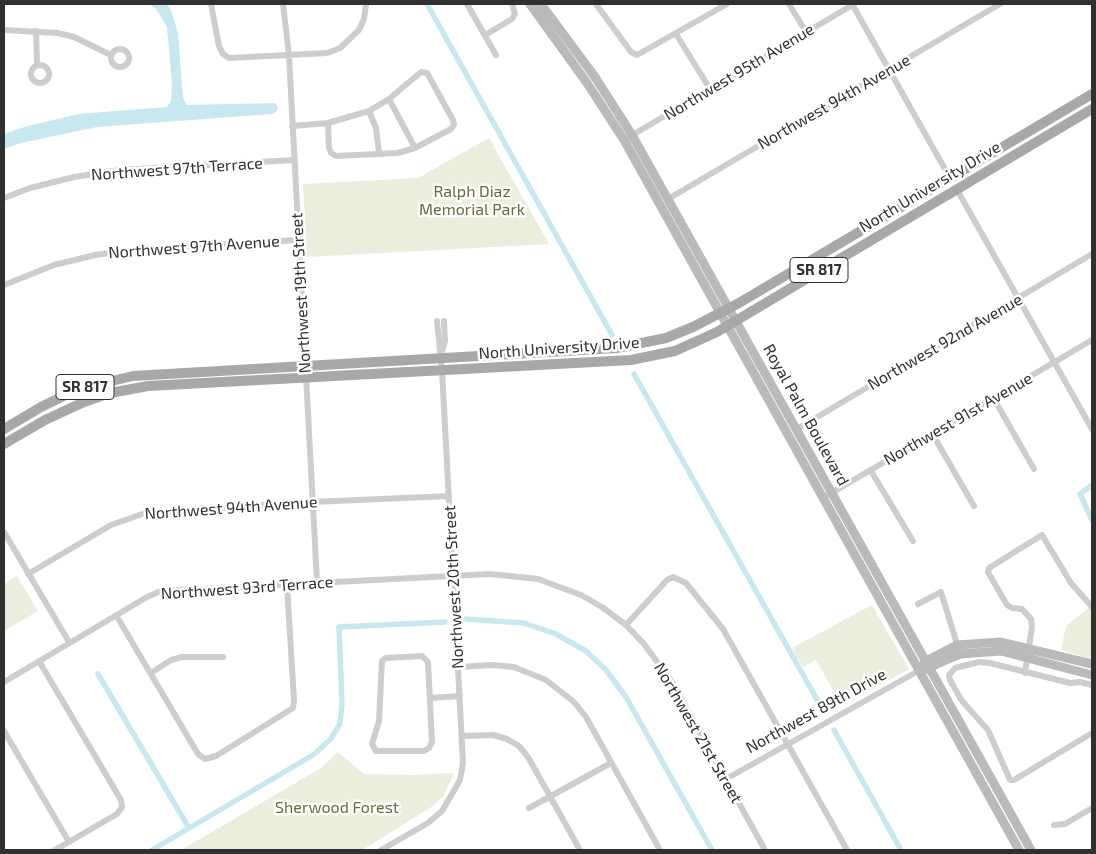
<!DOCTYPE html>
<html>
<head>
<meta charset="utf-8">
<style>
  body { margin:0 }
  #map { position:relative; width:1096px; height:854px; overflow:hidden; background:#fff; font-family:"Exo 2",sans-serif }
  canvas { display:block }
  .frame { position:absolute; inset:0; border:5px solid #303030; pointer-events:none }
</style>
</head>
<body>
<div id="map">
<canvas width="1096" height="854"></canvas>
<div class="frame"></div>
</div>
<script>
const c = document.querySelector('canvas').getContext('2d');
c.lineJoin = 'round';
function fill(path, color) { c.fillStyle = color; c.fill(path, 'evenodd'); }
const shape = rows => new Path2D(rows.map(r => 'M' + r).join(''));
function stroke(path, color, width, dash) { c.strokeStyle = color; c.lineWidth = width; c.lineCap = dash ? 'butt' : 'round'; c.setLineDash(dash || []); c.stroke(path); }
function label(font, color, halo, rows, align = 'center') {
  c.font = font + ' "Exo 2",sans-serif'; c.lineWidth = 5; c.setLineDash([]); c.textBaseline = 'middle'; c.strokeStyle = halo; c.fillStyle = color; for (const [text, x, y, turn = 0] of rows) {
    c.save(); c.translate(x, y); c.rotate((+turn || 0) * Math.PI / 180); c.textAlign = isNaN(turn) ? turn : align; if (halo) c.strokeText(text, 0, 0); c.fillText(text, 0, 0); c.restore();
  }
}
fill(shape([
  [489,138,549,244,307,257,303,184,418,178],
  [17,576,38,611,4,631,4,584],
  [872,605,909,669,842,706,816,660,803,667,792,648],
  [1091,606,1092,659,1061,650,1066,626],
  [338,752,364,774,411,775,454,773,443,797,430,808,362,850,181,850,321,768]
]), '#eaeedd');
fill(shape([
  [149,4,167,4,171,10,178,33,183,98,187,105,275,103,278,108,276,112,271,114,97,127,21,143,4,149,4,134,24,127,78,114,167,107,171,101,172,85,167,27,156,9]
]), '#c8e8ef');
stroke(shape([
  [427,4,612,335],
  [634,374,824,712],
  [1092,485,1080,494,1092,520],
  [466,619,524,623,556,634,586,651,606,670,626,697,712,850],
  [98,674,189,828],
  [834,730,901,850],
  [152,850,313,755,330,740,340,724,342,704,339,627,445,622]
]), '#c8e8ef', 5.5);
stroke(shape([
  [211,4,219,46,223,54,229,58,327,53,340,48,359,30,364,19,366,4],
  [283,4,289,55,317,582],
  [467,4,496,55],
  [596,4,631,52,637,55,727,4],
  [789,4,806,32],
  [852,4,950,178],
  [4,30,58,33,74,37,111,55],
  [36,31,37,64],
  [676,34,710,89],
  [485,35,512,19,515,14,512,4],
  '111 58a9 9 0 1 1 18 0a9 9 0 1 1-18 0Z',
  '31 74a9 9 0 1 1 18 0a9 9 0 1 1-18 0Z',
  [389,99,415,148],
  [369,111,376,128,379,153],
  [292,126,328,123,369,111,389,99,421,72,427,73,453,120,454,125,451,129,415,148,398,153,336,156,331,153,329,148,328,123],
  [624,140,854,4],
  [956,188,1092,429],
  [4,198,30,188,74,177,120,170,294,160],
  [668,199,1000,4],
  [4,285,54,265,95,255,138,249,299,240],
  [441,355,445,341,444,321],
  [994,399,1034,469],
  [797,429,1092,254],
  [933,435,974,506],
  [871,471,913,541],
  [828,495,1092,340],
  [4,532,69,642],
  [28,574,111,525,145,513,312,502,449,496],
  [918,604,941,592,960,654],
  [116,615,198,754,205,759,216,756,293,708,294,700,287,585],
  [626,625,667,580,673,577,686,583,723,629,847,850],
  [422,656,428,662,432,742,429,748,424,751,376,751,372,744,379,721,382,661,386,658,422,656],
  [39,661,121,800,122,807,117,814,55,850],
  [458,667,493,665,514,667,546,680,574,702,586,717,660,850],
  [151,673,171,660,182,657,223,657],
  [1025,673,1032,627,1031,619,1022,609,1012,608,1007,605,988,572,989,568,1042,535,1071,583,1092,607],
  [4,682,147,597,161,591,490,574,538,579,581,595,602,607,626,625,644,644,670,679,765,850],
  [1092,685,1080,682,1070,683,990,663,979,662,955,668,949,675,950,680,962,701,988,730,1010,780,1014,780,1092,733],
  [430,698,460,696],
  [4,731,69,842],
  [463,736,493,735,507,739,519,746,528,757,580,850],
  [726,779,920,670],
  [529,808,611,763],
  [1054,825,1065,824,1092,808],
  [381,850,428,823,442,811,460,780,463,763,442,370,437,321]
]), '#cdcdcd', 6);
stroke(shape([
  [530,4,587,83,624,140,1019,850],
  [541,4,595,77,632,135,1031,850],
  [924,664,926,661,957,645,1000,642,1092,664],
  [925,669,960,654,1001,651,1092,675]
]), '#bababa', 9);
stroke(shape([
  [4,429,41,407,78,389,133,376,617,348,666,338,693,327,739,303,1092,94],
  [4,444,45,420,84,402,110,393,148,386,631,360,675,351,717,332,1092,109]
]), '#a8a8a8', 10);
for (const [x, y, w] of [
  [819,270,58],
  [85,387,58]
]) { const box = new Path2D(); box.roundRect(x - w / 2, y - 12.5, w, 25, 4); c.fillStyle = '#fff'; c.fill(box); stroke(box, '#303030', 1); }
label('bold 15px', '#303030', null, [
  ["SR 817",819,270],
  ["SR 817",85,387]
]);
label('16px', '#303030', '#fff', [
  ["Northwest 95th Avenue",739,72,-31],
  ["Northwest 94th Avenue",834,102,-30],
  ["Northwest 97th Terrace",177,169,-4],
  ["North University Drive",930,187,-31],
  ["Northwest 97th Avenue",194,247,-4],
  ["Northwest 19th Street",301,293,-93],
  ["Northwest 92nd Avenue",945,342,-30],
  ["North University Drive",559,348,-4],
  ["Royal Palm Boulevard",806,415,61],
  ["Northwest 91st Avenue",958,419,-30],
  ["Northwest 94th Avenue",231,508,-4],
  ["Northwest 20th Street",454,587,-93],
  ["Northwest 93rd Terrace",247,588,-4],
  ["Northwest 89th Drive",816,711,-29],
  ["Northwest 21st Street",698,733,60]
]);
label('16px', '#5e6f39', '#fff', [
  ["Ralph Diaz",472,192],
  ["Memorial Park",472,210],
  ["Sherwood Forest",337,808]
]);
</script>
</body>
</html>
